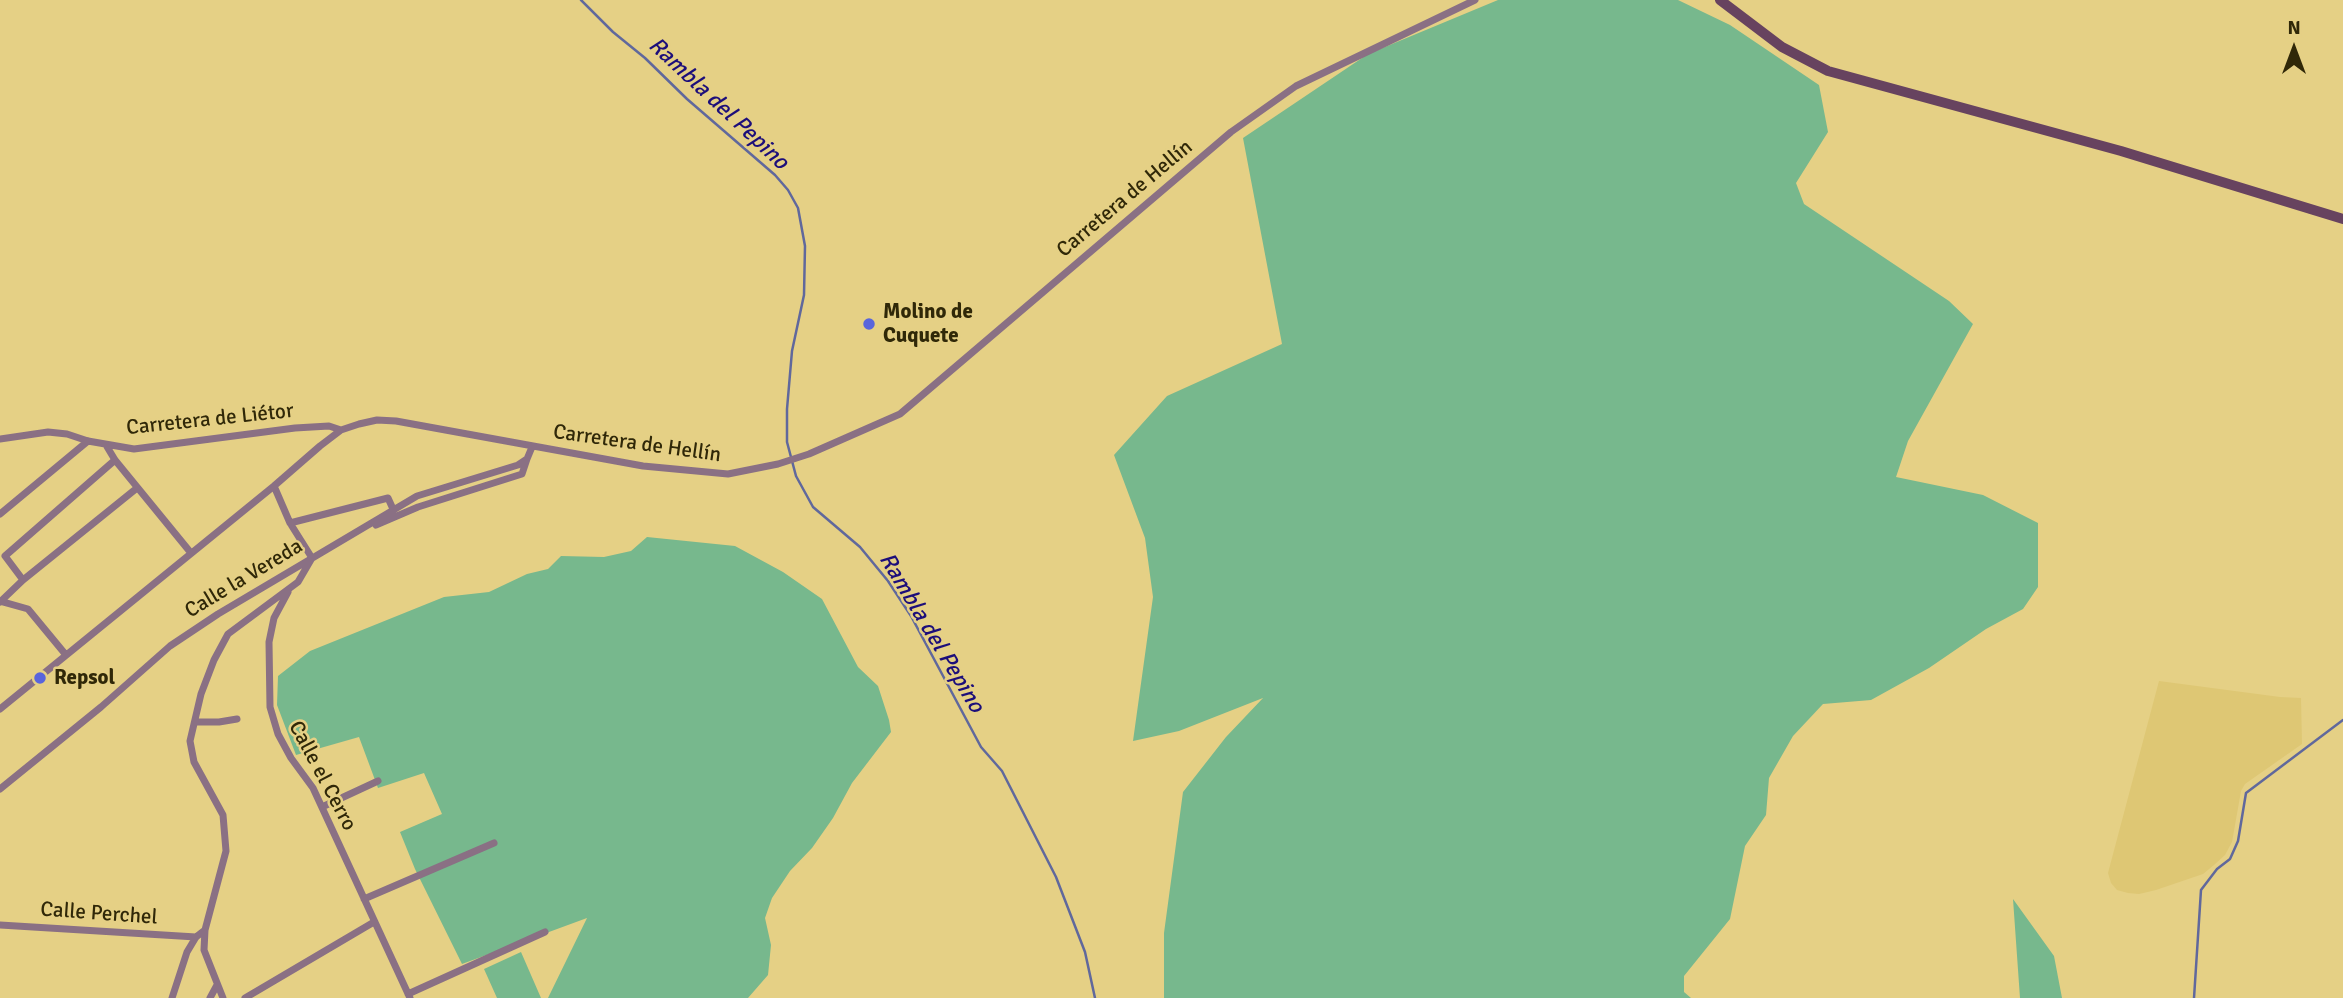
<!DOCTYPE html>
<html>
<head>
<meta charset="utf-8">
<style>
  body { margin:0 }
  #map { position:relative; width:2343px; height:998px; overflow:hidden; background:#e5d085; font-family:Signika,sans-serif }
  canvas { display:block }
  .north { position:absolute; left:2259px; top:14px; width:70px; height:70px; -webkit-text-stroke:5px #e5d085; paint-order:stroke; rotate:0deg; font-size:19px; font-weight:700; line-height:28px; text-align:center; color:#302808 }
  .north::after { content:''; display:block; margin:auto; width:24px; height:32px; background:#302808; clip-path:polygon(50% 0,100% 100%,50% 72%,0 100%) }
</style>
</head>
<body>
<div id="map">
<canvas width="2343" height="998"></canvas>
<div class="north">N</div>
</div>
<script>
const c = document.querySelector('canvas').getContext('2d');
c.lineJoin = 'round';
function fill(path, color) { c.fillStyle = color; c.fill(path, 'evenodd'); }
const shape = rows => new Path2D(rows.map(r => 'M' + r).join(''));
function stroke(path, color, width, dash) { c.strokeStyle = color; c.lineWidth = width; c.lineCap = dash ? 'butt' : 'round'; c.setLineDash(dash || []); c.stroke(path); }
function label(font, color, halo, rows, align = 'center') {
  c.font = font + ' Signika,sans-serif'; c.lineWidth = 5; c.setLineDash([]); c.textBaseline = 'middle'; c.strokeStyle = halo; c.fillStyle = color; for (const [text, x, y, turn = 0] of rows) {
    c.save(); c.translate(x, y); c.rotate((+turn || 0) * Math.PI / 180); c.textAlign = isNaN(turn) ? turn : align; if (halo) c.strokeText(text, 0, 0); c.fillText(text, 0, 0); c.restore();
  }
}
fill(shape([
  [2159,681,2280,697,2301,698,2302,744,2245,784,2241,791,2232,842,2225,855,2214,865,2203,874,2156,890,2139,894,2128,893,2117,890,2111,883,2108,873]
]), '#dec774');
fill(shape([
  [1498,0,1678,0,1730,25,1819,85,1828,132,1796,183,1804,204,1949,301,1973,324,1908,441,1896,477,1983,495,2038,523,2038,587,2023,609,1986,629,1929,668,1871,700,1823,704,1793,736,1769,778,1766,815,1745,846,1730,919,1684,976,1684,992,1691,998,1164,998,1164,933,1183,792,1226,737,1263,698,1179,731,1133,741,1153,597,1145,538,1114,455,1167,396,1282,344,1243,138,1368,54],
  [647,537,735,546,783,572,822,599,858,667,878,686,889,720,891,732,852,783,833,818,812,848,790,871,772,898,765,918,771,945,768,975,748,998,548,998,587,918,462,964,415,869,400,832,442,814,424,773,378,788,359,737,296,755,277,705,278,676,310,651,444,597,489,592,527,574,548,569,561,556,604,557,631,551],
  [2013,899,2054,956,2062,998,2020,998],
  [521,952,541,998,497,998,484,969]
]), '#77b88d');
stroke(shape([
  [581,0,613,32,645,58,687,99,775,175,788,190,798,208,805,246,804,295,792,351,787,409,787,442,796,476,813,507,860,547,888,581,911,616,981,747,1002,771,1056,877,1085,952,1095,998],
  [2194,998,2201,890,2217,869,2230,859,2238,841,2246,793,2343,720]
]), '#60689c', 2.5);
stroke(shape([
  [0,439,48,432,67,434,88,441,134,449,295,428,329,426,341,430],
  [106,445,115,460,191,553],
  [0,514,88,441],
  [290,523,388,498,393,509],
  [376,525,418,507,522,474,527,459],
  [23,580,5,556,115,460],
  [288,592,274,618,269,642,270,707,278,734,291,758,313,788,410,998],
  [0,601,28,609,66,655],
  [0,602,23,580,137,488],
  [0,709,274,486,320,446,341,430,359,424,377,420,396,421,643,466,728,474,778,464,809,454,900,414,1231,132,1296,86,1475,0],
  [195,722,219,722,237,719],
  [0,789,101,707,170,646,218,614,417,496,518,465,527,459,532,447],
  [322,807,378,781],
  [364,899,494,843],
  [0,925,196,937],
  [205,930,204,950,223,998],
  [408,994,545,932],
  [172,998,187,952,196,937,205,930,226,851,223,815,194,762,190,741,201,694,214,660,228,634,298,582,312,558,290,523,274,486],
  [210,998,217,985],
  [245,998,374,922]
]), '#8a7084', 7);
stroke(shape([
  [1720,0,1782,47,1828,71,2121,151,2343,219]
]), '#67435f', 10);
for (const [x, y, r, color] of [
  [869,324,7,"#5965dc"],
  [40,678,7,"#5965dc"]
]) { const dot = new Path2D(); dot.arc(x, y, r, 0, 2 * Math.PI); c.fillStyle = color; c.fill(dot); stroke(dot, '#e5d085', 2.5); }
label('21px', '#302808', '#e5d085', [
  ["Carretera de Hellín",1125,199,-40],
  ["Carretera de Liétor",210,420,-6],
  ["Carretera de Hellín",637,444,8],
  ["Calle la Vereda",244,579,-31],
  ["Calle el Cerro",322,776,62],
  ["Calle Perchel",99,914,4]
]);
label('bold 21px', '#302808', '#e5d085', [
  ["Molino de",883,312],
  ["Cuquete",883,336],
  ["Repsol",54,678]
], 'left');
label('italic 23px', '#1c0e7a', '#e5d085', [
  ["Rambla del Pepino",718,104,43],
  ["Rambla del Pepino",931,633,59]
]);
</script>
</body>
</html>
